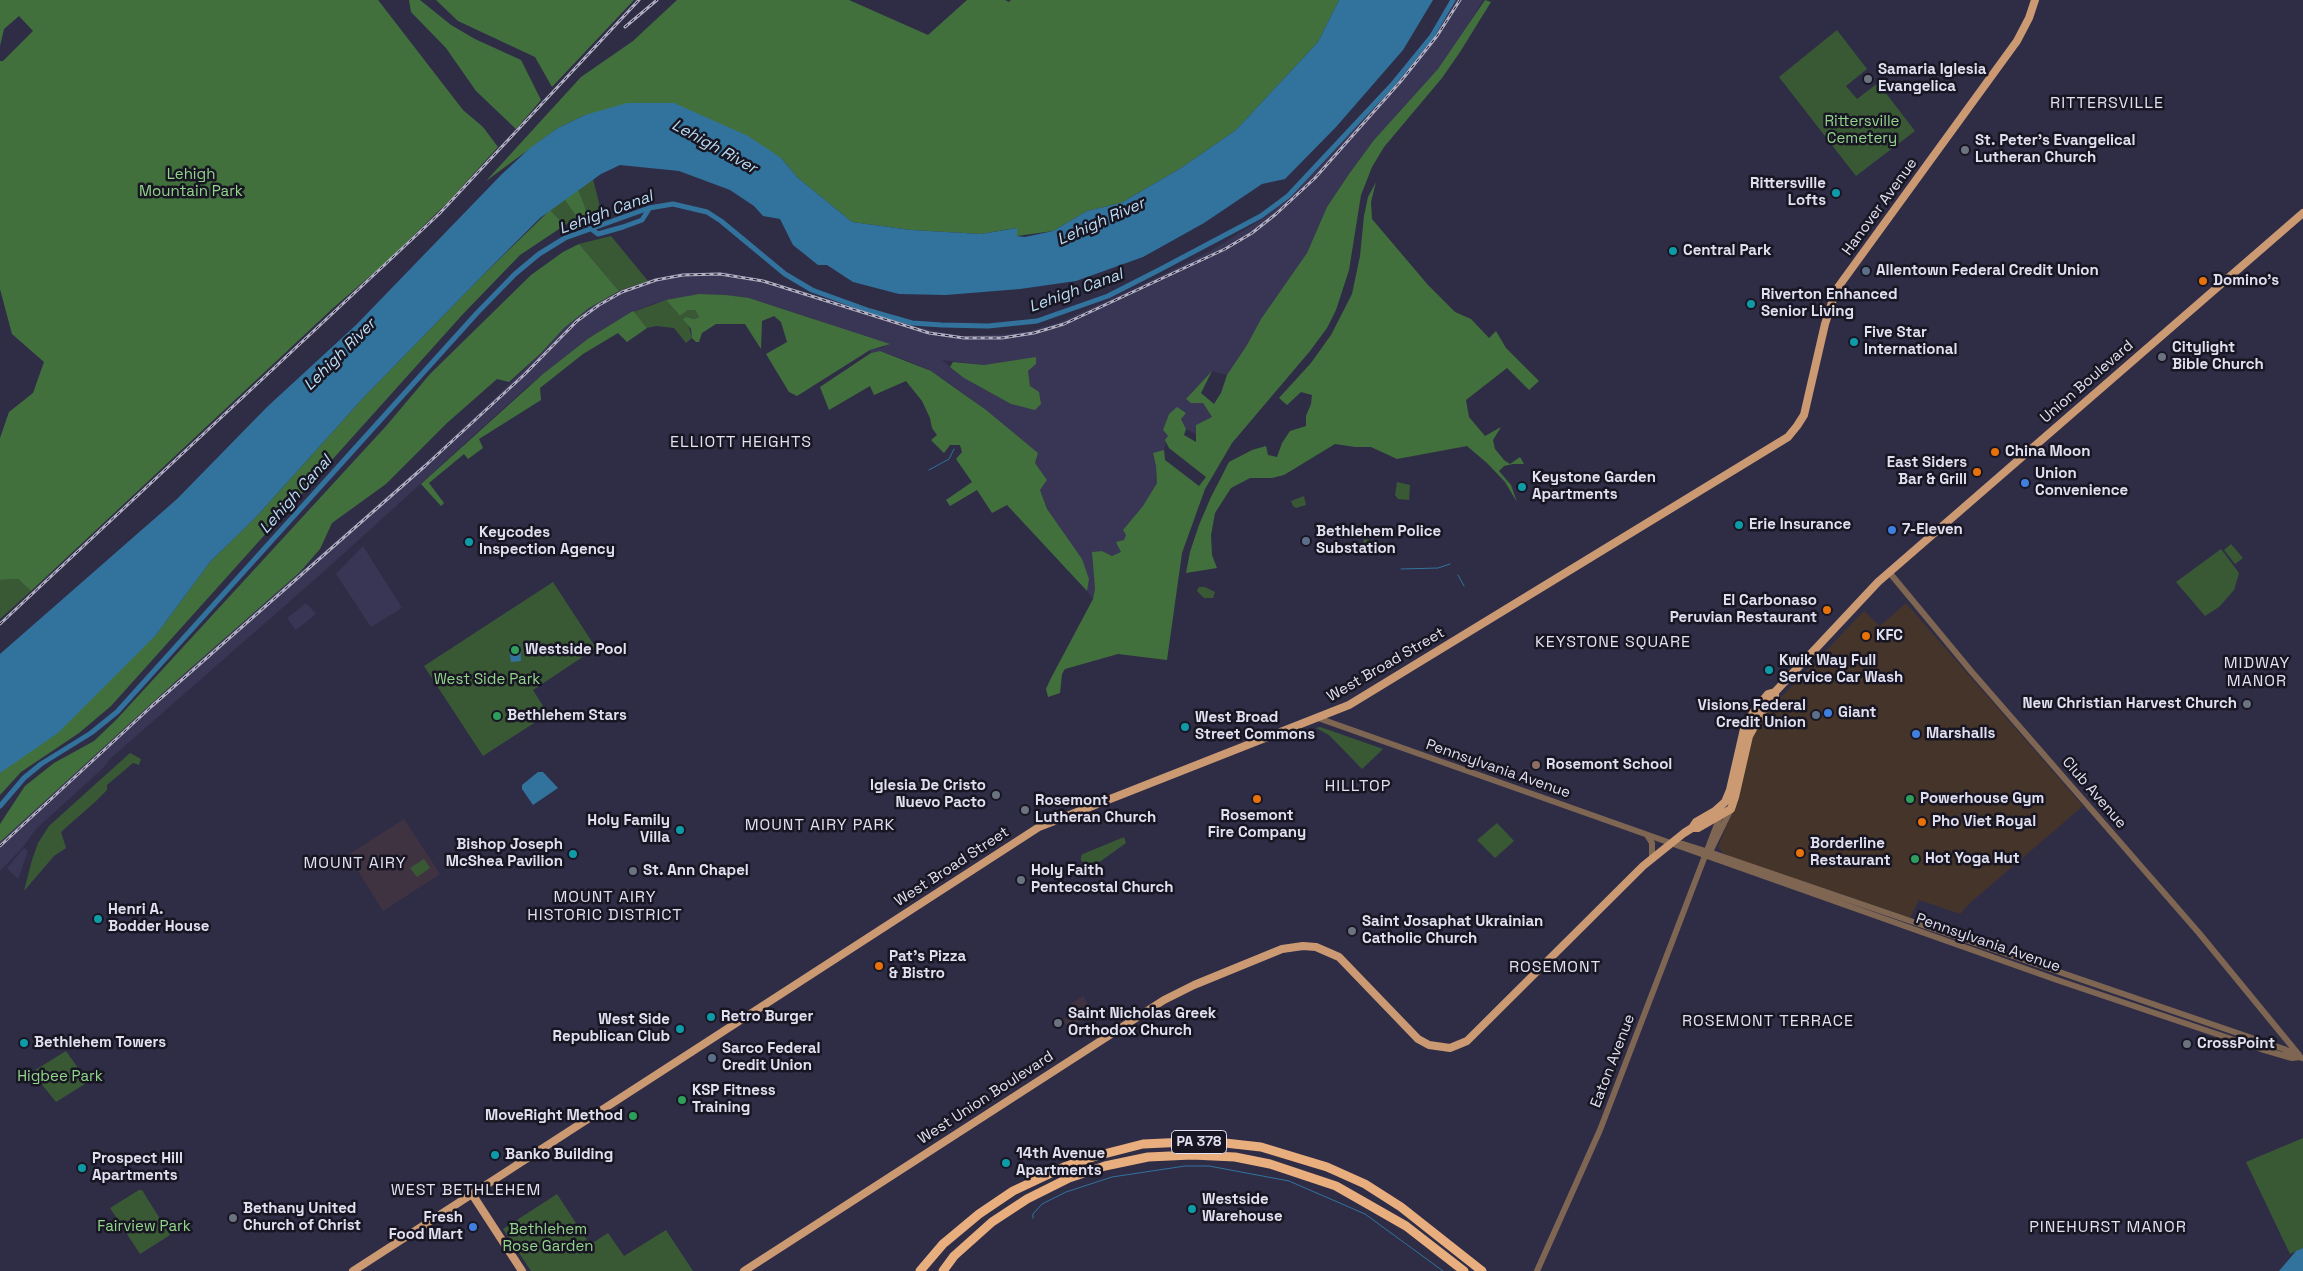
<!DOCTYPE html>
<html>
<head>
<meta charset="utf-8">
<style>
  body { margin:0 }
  canvas { display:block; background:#2f2c46 }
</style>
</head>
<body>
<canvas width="2303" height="1271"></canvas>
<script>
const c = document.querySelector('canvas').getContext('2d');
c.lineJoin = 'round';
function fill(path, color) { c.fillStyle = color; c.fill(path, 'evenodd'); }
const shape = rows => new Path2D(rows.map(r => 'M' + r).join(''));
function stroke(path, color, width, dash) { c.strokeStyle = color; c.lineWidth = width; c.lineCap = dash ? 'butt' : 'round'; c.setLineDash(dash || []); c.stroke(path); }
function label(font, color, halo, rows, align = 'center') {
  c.font = font + ' "Space Grotesk",sans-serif'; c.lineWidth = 5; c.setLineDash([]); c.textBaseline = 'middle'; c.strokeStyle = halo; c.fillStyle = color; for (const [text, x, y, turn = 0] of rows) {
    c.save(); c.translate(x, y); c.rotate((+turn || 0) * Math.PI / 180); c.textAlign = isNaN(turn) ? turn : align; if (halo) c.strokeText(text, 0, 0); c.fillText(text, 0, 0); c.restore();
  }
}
fill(shape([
  [1906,603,2083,806,1970,903,1960,914,1919,900,1909,920,1724,854,1718,847,1731,815,1751,736,1761,718,1864,611,1880,626]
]), '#45342a');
fill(shape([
  [1455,0,1483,0,1457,43,1438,69,1374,140,1349,174,1327,207,1307,253,1261,319,1247,345,1227,375,1212,371,1192,403,1203,403,1212,417,1196,425,1196,434,1186,429,1181,419,1186,413,1169,414,1163,430,1168,436,1164,450,1153,454,1156,466,1157,483,1143,506,1123,530,1126,535,1122,552,1112,556,1102,551,1092,552,1095,589,1093,599,1087,591,1089,579,1047,509,1040,490,1047,480,1035,463,1038,453,962,392,931,371,908,361,880,351,871,353,870,350,885,347,812,318,749,298,726,295,699,294,655,303,633,312,589,338,527,387,330,566,111,758,102,769,36,829,23,847,0,871,0,842,176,681,416,471,492,401,541,353,564,328,589,308,616,293,656,278,681,273,726,272,802,291,907,325,962,336,1007,334,1029,331,1060,322,1144,284,1214,249,1267,216,1286,200,1357,125,1423,50],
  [942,360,984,365,1008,362,1036,364,1028,371,1030,386,1025,408,1011,404,964,378],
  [363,546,402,608,371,627,336,574],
  [306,603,316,614,296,630,287,618],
  [24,848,28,851,18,879,7,868]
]), '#393555');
fill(shape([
  [404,819,440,874,383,911,348,855],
  [1083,996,1094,1013,1069,1029,1063,1020,1072,1014,1068,1006]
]), '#3f3341');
fill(shape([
  [1837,30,1867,69,1846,86,1857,99,1878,83,1915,131,1856,176,1779,77],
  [593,179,602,215,589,218,578,189],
  [564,199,579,220,565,225,550,210],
  [611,236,648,281,619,291,579,244],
  [666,300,680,316,688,310,695,310,699,317,694,319,686,317,692,338,686,343,674,328,656,326,647,328,633,312],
  [1397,482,1410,485,1409,500,1398,499,1395,495],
  [1304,496,1306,505,1296,508,1293,506,1291,501],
  [1364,539,1382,543,1379,554,1361,551],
  [2231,544,2243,558,2235,564,2224,550],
  [2221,549,2239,573,2234,590,2219,607,2205,616,2176,582],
  [18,579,31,591,0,619,0,580],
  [553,582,596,648,533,690,548,714,483,756,424,666],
  [1199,587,1205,587,1215,592,1213,598,1204,598,1197,591],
  [1320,727,1329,730,1383,749,1362,769,1329,735,1316,728],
  [130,753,141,759,139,765,133,763,107,785,107,790,95,802,61,832,66,848,54,856,24,891,32,860,38,843,49,826],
  [1497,823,1514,841,1495,858,1477,840],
  [1124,837,1126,843,1091,868,1088,868,1081,860,1081,856,1083,854],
  [424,859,430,868,417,877,410,868],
  [66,1051,88,1082,56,1102,32,1072],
  [2303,1138,2303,1248,2290,1254,2246,1162],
  [139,1190,142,1190,170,1235,140,1254,110,1208],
  [557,1194,587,1240,594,1242,608,1233,624,1256,666,1230,693,1271,531,1271,503,1229]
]), '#395935');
fill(shape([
  [0,0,378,0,463,110,483,127,498,147,448,202,385,263,332,309,31,591,18,579,0,580,0,438,9,412,33,393,44,362,12,334,0,289,0,61,3,61,33,31,19,16,4,29,0,46],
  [409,0,420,0,451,25,475,39,521,60,541,100,516,129,476,91,446,48,411,12],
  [436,0,634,0,552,87,535,57,458,21],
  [677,0,849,0,928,35,967,0,1005,0,1009,2,1011,0,1339,0,1318,42,1236,130,1181,168,1121,203,1087,211,1053,231,1017,236,1016,228,981,234,911,230,852,222,798,178,781,158,585,115,558,128,486,181,581,77,633,41],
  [1485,0,1491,2,1460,52,1442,78,1384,147,1372,167,1361,195,1349,270,1336,310,1327,328,1310,351,1232,443,1205,489,1182,553,1167,660,1118,654,1065,669,1062,674,1060,693,1048,697,1046,689,1050,680,1093,599,1095,589,1092,552,1102,551,1112,556,1121,552,1116,542,1124,540,1126,535,1123,530,1143,506,1157,483,1156,466,1153,453,1164,450,1165,460,1199,486,1206,477,1169,448,1165,440,1168,436,1163,430,1169,414,1177,407,1186,413,1181,419,1186,429,1184,435,1196,442,1196,425,1212,417,1203,403,1191,403,1186,399,1212,371,1201,393,1214,404,1221,393,1227,375,1247,345,1261,319,1307,253,1327,207,1349,174,1374,140,1438,69],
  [1376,182,1371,202,1372,219,1428,285,1455,312,1471,319,1489,338,1496,331,1506,348,1539,381,1529,390,1507,368,1466,400,1469,417,1485,436,1501,427,1493,440,1495,449,1504,460,1510,464,1520,457,1524,464,1513,464,1504,466,1499,471,1511,485,1517,502,1505,482,1487,463,1467,446,1397,459,1371,447,1355,447,1335,444,1284,475,1272,478,1250,478,1231,488,1215,513,1211,535,1212,555,1217,568,1186,573,1190,552,1199,525,1211,497,1229,462,1252,450,1266,446,1268,455,1277,457,1282,443,1290,431,1306,426,1306,416,1311,404,1312,395,1301,392,1287,405,1279,398,1311,363,1331,335,1352,294,1360,256,1364,216,1368,197],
  [578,189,589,218,579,220,564,199],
  [550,210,565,225,520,255,463,314,111,706,79,733,21,772,0,795,0,773,156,635,210,562,256,517,364,397,480,278],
  [579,244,619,291,589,308,564,328,541,353,509,382,497,379,447,423,386,484,332,523,320,549,300,572,176,681,0,842,0,824,25,786,54,763,94,741,116,720,387,425,430,374,531,275,563,252],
  [699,294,726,295,749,298,890,344,870,350,797,396,789,392,766,354,787,342,781,322,774,316,762,321,761,349,745,324,716,324,702,333,699,342,696,342,692,338,691,329,683,319,686,317,694,319,699,317,695,310,688,310,680,316,666,300],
  [633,311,647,328,627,342,618,333,583,354,540,388,541,400,479,439,483,448,468,459,464,454,429,483,444,503,441,506,421,484,543,374,589,338],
  [880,351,931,371,986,410,1038,453,1035,463,1047,480,1040,490,1047,509,1082,559,1089,579,1087,591,1007,505,992,513,977,490,950,506,946,500,972,482,956,459,962,452,960,445,950,445,944,453,931,440,937,435,932,428,930,418,922,401,906,381,874,395,870,386,829,410,820,387,871,353],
  [1036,357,1036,364,1028,371,1030,386,1039,392,1041,404,1035,410,1011,404,964,378,950,367,953,362,984,365]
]), '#42703d');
fill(shape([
  [1339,0,1433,0,1403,50,1336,127,1285,179,1262,184,1204,223,1143,257,1076,281,1020,289,946,295,899,294,853,282,827,265,818,265,793,245,780,219,763,216,754,206,730,190,679,171,620,165,601,174,540,218,480,278,364,397,256,517,210,562,156,635,58,733,0,773,0,654,177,499,267,407,356,325,501,175,530,148,558,128,585,115,627,103,674,103,748,136,781,158,798,178,852,222,911,230,981,234,1017,228,1017,236,1025,237,1053,231,1087,211,1121,203,1181,168,1236,130,1318,42],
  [520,645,521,661,511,662,509,647],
  [538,772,543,772,558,788,533,805,522,789,522,785],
  [2303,1248,2303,1271,2279,1271,2296,1251]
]), '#31739d');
stroke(shape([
  [929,470,949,459,954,449],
  [1401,569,1438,568,1450,564],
  [1458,575,1464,586],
  [1033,1218,1033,1214,1042,1204,1066,1192,1112,1177,1185,1166,1209,1166,1289,1181,1365,1214,1443,1271]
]), '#31739d', 1);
stroke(shape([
  [590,228,598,234,623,227,642,220,649,209],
  [0,806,24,778,41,764,91,733,117,712,477,313,515,274,539,254,565,238,649,208,673,204,707,212,721,221,785,274,812,290,870,311,912,323,942,325,988,326,1037,321,1108,296,1159,270,1261,216,1288,196,1392,85,1432,36,1453,0]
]), '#31739d', 5);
stroke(shape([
  [1889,572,1971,671,2199,933,2299,1055],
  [1318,718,2057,980,2261,1049,2292,1058,2300,1057],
  [1647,835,1652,843,1652,858],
  [1674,843,1683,844,1715,854,2284,1049,2302,1058],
  [1709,854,1731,809],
  [1537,1271,1600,1130,1721,814]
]), '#7e6653', 6);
stroke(shape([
  [1692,828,1696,822,1715,811,1725,802,1730,790,1744,729,1754,711,1768,694,1775,692],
  [472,1194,522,1271],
  [353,1271,1039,827,1349,705,1788,437,1797,426,1804,415,1825,324,1836,290,2017,41,2029,18,2035,0],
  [744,1271,1164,1000,1194,985,1282,949,1303,946,1316,947,1339,957,1418,1039,1429,1045,1450,1048,1467,1041,1643,866,1684,833,1692,828,1698,828,1731,809,1735,797,1749,736,1763,711,1775,698,1775,692,1878,582,2303,213]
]), '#cb9a72', 8);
stroke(shape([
  [920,1271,943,1244,979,1214,1013,1191,1064,1167,1096,1156,1143,1144,1186,1142,1216,1142,1261,1147,1327,1167,1365,1184,1401,1207,1482,1271],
  [943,1271,954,1256,992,1222,1027,1199,1069,1178,1105,1166,1148,1157,1192,1155,1235,1157,1270,1164,1336,1186,1406,1226,1464,1271]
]), '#e9ae7e', 9);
const rail = shape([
  [625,27,657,0],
  [0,624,439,214,639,0],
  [0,846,152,706,425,466,525,374,577,321,599,305,622,292,656,280,683,275,720,274,763,281,929,333,964,338,1002,338,1034,333,1064,324,1225,249,1252,233,1276,214,1315,178,1401,81,1437,36,1460,0]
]);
stroke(rail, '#b1afc3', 3);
stroke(rail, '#181622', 1, [4]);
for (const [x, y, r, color] of [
  [1868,79,5,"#6b7280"],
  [1965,150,5,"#6b7280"],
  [1836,193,5,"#0f9aa8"],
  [1673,251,5,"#0f9aa8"],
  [1866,271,5,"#5c6f8a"],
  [2203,281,5,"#e8710a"],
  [1751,304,5,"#0f9aa8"],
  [1854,342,5,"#0f9aa8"],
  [2162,357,5,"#6b7280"],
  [1995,452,5,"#e8710a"],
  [1977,472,5,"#e8710a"],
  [2025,483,5,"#3f7fe0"],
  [1522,487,5,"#0f9aa8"],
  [1739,525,5,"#0f9aa8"],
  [1892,530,5,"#3f7fe0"],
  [1306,541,5,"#5c6f8a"],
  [469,542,5,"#0f9aa8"],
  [1827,610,5,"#e8710a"],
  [1866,636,5,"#e8710a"],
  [515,650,5,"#2e9e5b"],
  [1769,670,5,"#0f9aa8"],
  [2247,704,5,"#6b7280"],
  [1828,713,5,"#3f7fe0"],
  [1816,715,5,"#5c6f8a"],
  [497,716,5,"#2e9e5b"],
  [1185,727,5,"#0f9aa8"],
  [1916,734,5,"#3f7fe0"],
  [1536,765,5,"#8d6e63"],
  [996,795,5,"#6b7280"],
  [1257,799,5,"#e8710a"],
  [1910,799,5,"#2e9e5b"],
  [1025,810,5,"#6b7280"],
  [1922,822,5,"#e8710a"],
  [680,830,5,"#0f9aa8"],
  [1800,853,5,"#e8710a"],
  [573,854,5,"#0f9aa8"],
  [1915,859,5,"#2e9e5b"],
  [633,871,5,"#6b7280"],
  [1021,880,5,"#6b7280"],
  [98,919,5,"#0f9aa8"],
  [1352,931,5,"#6b7280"],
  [879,966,5,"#e8710a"],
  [711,1017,5,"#0f9aa8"],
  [1058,1023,5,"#6b7280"],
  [680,1029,5,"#0f9aa8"],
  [24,1043,5,"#0f9aa8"],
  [2187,1044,5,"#6b7280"],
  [712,1058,5,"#5c6f8a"],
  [682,1100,5,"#2e9e5b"],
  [633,1116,5,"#2e9e5b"],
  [495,1155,5,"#0f9aa8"],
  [1006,1163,5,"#0f9aa8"],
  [82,1168,5,"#0f9aa8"],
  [1192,1209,5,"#0f9aa8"],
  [233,1218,5,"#6b7280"],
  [473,1227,5,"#3f7fe0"]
]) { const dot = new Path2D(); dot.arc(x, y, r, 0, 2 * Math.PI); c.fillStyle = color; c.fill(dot); stroke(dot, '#181622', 2); }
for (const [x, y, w] of [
  [1199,1142,55]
]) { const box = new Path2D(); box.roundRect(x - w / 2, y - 11.5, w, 23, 4); c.fillStyle = '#181622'; c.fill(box); stroke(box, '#e1e0f1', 1); }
label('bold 14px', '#e1e0f1', null, [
  ["PA 378",1199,1142]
]);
label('bold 15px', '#e1e0f1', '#181622', [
  ["Samaria Iglesia",1878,70],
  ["Evangelica",1878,87],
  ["St. Peter's Evangelical",1975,141],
  ["Lutheran Church",1975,158],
  ["Rittersville",1826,184,"right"],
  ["Lofts",1826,201,"right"],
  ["Central Park",1683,251],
  ["Allentown Federal Credit Union",1876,271],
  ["Domino's",2213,281],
  ["Riverton Enhanced",1761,295],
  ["Senior Living",1761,312],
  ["Five Star",1864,333],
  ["International",1864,350],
  ["Citylight",2172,348],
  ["Bible Church",2172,365],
  ["China Moon",2005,452],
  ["East Siders",1967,463,"right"],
  ["Bar & Grill",1967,480,"right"],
  ["Union",2035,474],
  ["Convenience",2035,491],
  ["Keystone Garden",1532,478],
  ["Apartments",1532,495],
  ["Erie Insurance",1749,525],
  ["7-Eleven",1902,530],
  ["Bethlehem Police",1316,532],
  ["Substation",1316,549],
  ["Keycodes",479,533],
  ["Inspection Agency",479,550],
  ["El Carbonaso",1817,601,"right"],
  ["Peruvian Restaurant",1817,618,"right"],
  ["KFC",1876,636],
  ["Westside Pool",525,650],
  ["Kwik Way Full",1779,661],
  ["Service Car Wash",1779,678],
  ["New Christian Harvest Church",2237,704,"right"],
  ["Visions Federal",1806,706,"right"],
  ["Credit Union",1806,723,"right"],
  ["Giant",1838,713],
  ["Bethlehem Stars",507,716],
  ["West Broad",1195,718],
  ["Street Commons",1195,735],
  ["Marshalls",1926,734],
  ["Rosemont School",1546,765],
  ["Iglesia De Cristo",986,786,"right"],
  ["Nuevo Pacto",986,803,"right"],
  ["Powerhouse Gym",1920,799],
  ["Rosemont",1035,801],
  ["Lutheran Church",1035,818],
  ["Rosemont",1257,816,"center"],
  ["Fire Company",1257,833,"center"],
  ["Holy Family",670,821,"right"],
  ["Villa",670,838,"right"],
  ["Pho Viet Royal",1932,822],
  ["Borderline",1810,844],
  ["Restaurant",1810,861],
  ["Bishop Joseph",563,845,"right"],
  ["McShea Pavilion",563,862,"right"],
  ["Hot Yoga Hut",1925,859],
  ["St. Ann Chapel",643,871],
  ["Holy Faith",1031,871],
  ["Pentecostal Church",1031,888],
  ["Henri A.",108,910],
  ["Bodder House",108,927],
  ["Saint Josaphat Ukrainian",1362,922],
  ["Catholic Church",1362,939],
  ["Pat's Pizza",889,957],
  ["& Bistro",889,974],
  ["Saint Nicholas Greek",1068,1014],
  ["Orthodox Church",1068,1031],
  ["Retro Burger",721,1017],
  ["West Side",670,1020,"right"],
  ["Republican Club",670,1037,"right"],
  ["Bethlehem Towers",34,1043],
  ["CrossPoint",2197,1044],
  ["Sarco Federal",722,1049],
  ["Credit Union",722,1066],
  ["KSP Fitness",692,1091],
  ["Training",692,1108],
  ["MoveRight Method",623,1116,"right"],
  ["14th Avenue",1016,1154],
  ["Apartments",1016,1171],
  ["Banko Building",505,1155],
  ["Prospect Hill",92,1159],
  ["Apartments",92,1176],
  ["Westside",1202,1200],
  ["Warehouse",1202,1217],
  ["Bethany United",243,1209],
  ["Church of Christ",243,1226],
  ["Fresh",463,1218,"right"],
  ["Food Mart",463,1235,"right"]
], 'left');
label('15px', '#93d68b', '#181622', [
  ["Rittersville",1862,122],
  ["Cemetery",1862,139],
  ["Lehigh",191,175],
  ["Mountain Park",191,192],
  ["West Side Park",487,680],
  ["Higbee Park",60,1077],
  ["Fairview Park",144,1227],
  ["Bethlehem",548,1230],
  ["Rose Garden",548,1247]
]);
label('15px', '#e1e0f1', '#181622', [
  ["Hanover Avenue",1880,207,-54],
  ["Union Boulevard",2087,382,-41],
  ["West Broad Street",1386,665,-30],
  ["Pennsylvania Avenue",1498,769,19],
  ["Club Avenue",2094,793,49],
  ["West Broad Street",952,867,-33],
  ["Pennsylvania Avenue",1988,943,19],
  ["Eaton Avenue",1613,1061,-69],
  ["West Union Boulevard",986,1098,-33]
]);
c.letterSpacing = '1px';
label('16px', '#e1e0f1', '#181622', [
  ["RITTERSVILLE",2107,104],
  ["ELLIOTT HEIGHTS",741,443],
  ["KEYSTONE SQUARE",1613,643],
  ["MIDWAY",2257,664],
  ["MANOR",2257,682],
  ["HILLTOP",1358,787],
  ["MOUNT AIRY PARK",820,826],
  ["MOUNT AIRY",355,864],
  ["MOUNT AIRY",605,898],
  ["HISTORIC DISTRICT",605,916],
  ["ROSEMONT",1555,968],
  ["ROSEMONT TERRACE",1768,1022],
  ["WEST BETHLEHEM",466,1191],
  ["PINEHURST MANOR",2108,1228]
]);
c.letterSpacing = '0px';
label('italic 16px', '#bbddf6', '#181622', [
  ["Lehigh River",714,147,29],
  ["Lehigh Canal",606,213,-20],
  ["Lehigh River",1101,222,-24],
  ["Lehigh Canal",1076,291,-20],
  ["Lehigh River",340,355,-45],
  ["Lehigh Canal",296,495,-48]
]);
</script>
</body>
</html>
